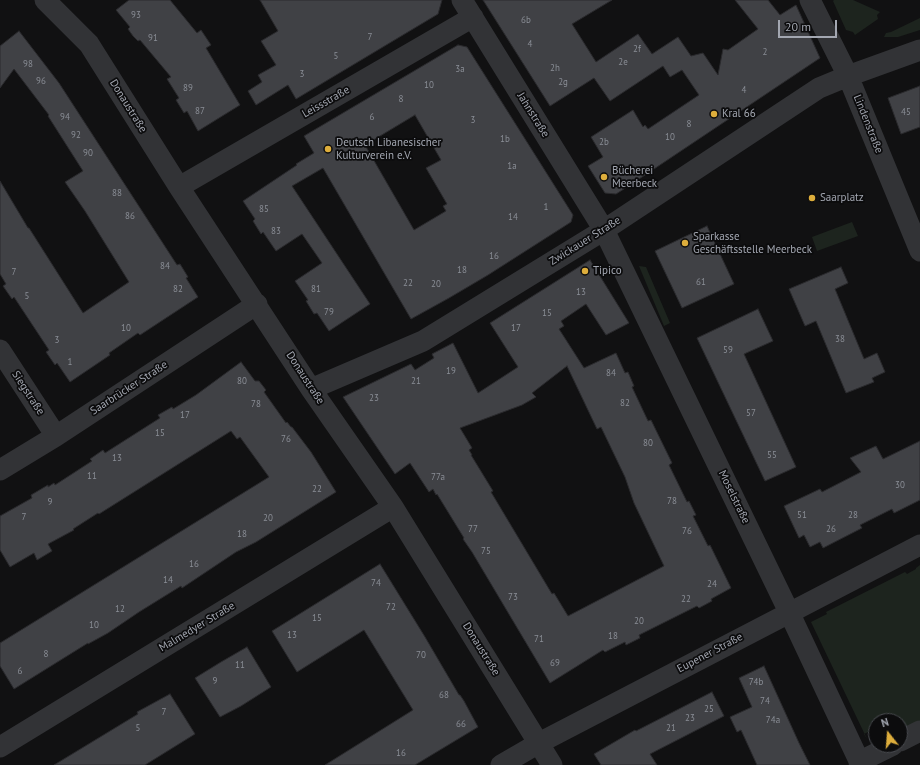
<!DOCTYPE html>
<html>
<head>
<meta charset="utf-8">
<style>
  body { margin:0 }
  #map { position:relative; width:920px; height:765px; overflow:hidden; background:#111112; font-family:"PT Sans",sans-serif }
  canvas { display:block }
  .north { position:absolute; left:868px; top:713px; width:40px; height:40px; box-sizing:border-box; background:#0c0c0d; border:1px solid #484a4f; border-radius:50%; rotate:343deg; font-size:11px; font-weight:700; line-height:16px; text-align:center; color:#a3a7b1 }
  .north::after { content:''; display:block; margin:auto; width:14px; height:18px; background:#deae3c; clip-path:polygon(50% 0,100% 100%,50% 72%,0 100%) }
  .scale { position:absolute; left:778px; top:20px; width:59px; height:18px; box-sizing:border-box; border:2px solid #a3a7b1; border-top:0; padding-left:5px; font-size:12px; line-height:14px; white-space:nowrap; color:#a3a7b1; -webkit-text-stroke:3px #0c0c0d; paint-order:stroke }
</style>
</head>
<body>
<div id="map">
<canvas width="920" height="765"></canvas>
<div class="north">N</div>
<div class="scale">20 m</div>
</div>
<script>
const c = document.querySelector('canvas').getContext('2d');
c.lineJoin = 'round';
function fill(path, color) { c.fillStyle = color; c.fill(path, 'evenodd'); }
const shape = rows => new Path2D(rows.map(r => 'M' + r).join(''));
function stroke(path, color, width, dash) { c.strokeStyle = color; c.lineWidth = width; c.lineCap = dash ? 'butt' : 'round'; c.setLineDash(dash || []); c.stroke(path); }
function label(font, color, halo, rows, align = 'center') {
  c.font = font + ' "PT Sans",sans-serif'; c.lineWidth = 3.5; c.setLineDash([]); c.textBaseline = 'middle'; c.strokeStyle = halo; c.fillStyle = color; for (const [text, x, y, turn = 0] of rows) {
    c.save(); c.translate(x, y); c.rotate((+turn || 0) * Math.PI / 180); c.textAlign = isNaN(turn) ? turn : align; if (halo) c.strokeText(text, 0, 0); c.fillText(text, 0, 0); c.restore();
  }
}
fill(shape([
  [834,0,853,0,880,12,877,15,878,19,855,35,853,32,846,30,833,1],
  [920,18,920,30,898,37,884,37,886,33,891,32],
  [852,222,858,236,817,251,812,237],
  [639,266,646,267,670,323,664,326],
  [920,565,920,724,900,734,900,721,876,721,876,738,872,730,864,734,867,739,811,622,827,614,826,612,905,572,907,574,916,569,916,568]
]), '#1d241e');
const building = shape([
  [129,0,170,0,197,33,201,30,211,45,206,48,240,105,198,131,187,111,184,113,176,100,179,98,167,79,171,77,140,40,138,41,133,36,128,29,130,27,116,10,129,0],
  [260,0,442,0,438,14,296,99,288,85,256,105,248,91,262,82,258,75,276,65,261,41,278,31,260,0],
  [483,0,612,0,572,24,596,62,638,34,652,54,678,37,691,56,703,53,718,75,723,49,728,50,758,29,735,0,768,0,780,15,796,5,820,58,627,187,616,194,605,193,588,166,603,157,591,137,633,110,643,127,645,125,648,129,699,95,682,70,670,77,663,66,610,101,594,78,550,106,483,0],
  [19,31,59,83,177,265,180,264,188,277,186,278,198,297,140,335,138,333,109,353,110,355,70,382,57,363,55,365,46,352,49,350,14,297,12,299,3,286,6,284,0,274,0,181,28,228,29,228,83,313,129,282,85,211,65,182,83,171,48,116,49,115,14,69,0,88,0,46,19,31],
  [458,45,467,47,573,215,571,222,488,275,449,298,411,319,323,168,292,186,370,304,329,331,317,313,314,314,306,301,308,300,295,281,322,263,302,234,276,251,263,232,261,234,253,221,255,219,243,201,297,165,296,164,314,153,304,136,458,45],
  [415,115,441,160,426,168,447,204,443,206,446,211,414,230,365,145,415,115],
  [920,86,920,127,901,134,888,98,920,86],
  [707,226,734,284,682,308,655,251,707,226],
  [590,260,629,323,606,335,586,304,561,321,564,326,559,329,584,368,616,353,625,373,628,372,634,386,632,387,648,421,651,420,672,463,669,465,687,502,689,501,696,515,693,516,708,546,710,545,731,588,711,599,712,601,699,608,697,606,639,635,640,638,626,645,625,642,605,652,603,650,550,683,472,552,463,539,464,538,437,494,436,495,433,489,429,492,410,463,395,474,343,397,411,364,415,370,434,358,432,354,453,343,478,393,518,367,490,323,590,260],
  [567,366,597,429,601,427,625,477,634,503,664,566,568,616,554,593,552,594,491,492,493,491,471,455,472,455,469,450,472,448,460,428,522,405,536,397,532,393,567,366],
  [841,267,848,283,835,289,864,359,877,353,885,372,872,378,874,382,846,393,816,321,805,326,789,289,841,267],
  [758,309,773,341,744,354,796,467,765,481,697,338,758,309],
  [241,362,255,381,259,381,266,390,264,392,286,423,287,422,291,427,292,427,311,452,336,492,256,542,236,552,182,588,181,586,139,612,108,633,88,644,88,643,14,689,0,666,0,643,269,477,240,437,237,439,231,431,99,514,98,513,73,529,74,530,48,544,52,551,37,560,34,553,10,567,0,550,0,516,32,498,31,495,48,485,48,487,54,483,55,485,92,461,90,459,103,450,105,453,160,418,158,415,172,407,173,409,196,395,241,362],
  [920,441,920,500,894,513,892,509,860,525,862,528,823,548,820,542,810,547,804,535,799,538,784,506,820,489,822,492,861,472,850,458,876,446,883,459,920,441],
  [380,564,425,637,459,695,460,695,464,701,478,727,415,765,325,765,413,710,364,630,297,672,272,631,380,564],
  [247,647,271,687,241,706,220,717,195,678,221,662,247,647],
  [764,666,799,743,810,765,757,765,741,730,737,732,730,717,752,707,739,678,764,666],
  [712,692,724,716,650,754,657,765,601,765,594,754,635,730,636,731,712,692],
  [170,694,195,734,145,765,54,765,138,714,137,712,170,694]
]);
fill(building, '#404145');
stroke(building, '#2b2b2e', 1);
stroke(shape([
  [45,0,89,44,179,187,311,389,393,507,552,765],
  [462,0,604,230,789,612,861,765],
  [810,0,848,76,920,251],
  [179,187,473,17],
  [0,350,56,436],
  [311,389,423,341,604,230,819,88,848,76,920,50],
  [0,470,56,436,257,304],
  [900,741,920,731],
  [0,747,393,507],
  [859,762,893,745],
  [501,765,539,743,920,545]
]), '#323336', 21);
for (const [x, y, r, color] of [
  [714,114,4,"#deae3c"],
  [328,149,4,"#deae3c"],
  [604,177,4,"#deae3c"],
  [812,198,4,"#deae3c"],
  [685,243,4,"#deae3c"],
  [585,271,4,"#deae3c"]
]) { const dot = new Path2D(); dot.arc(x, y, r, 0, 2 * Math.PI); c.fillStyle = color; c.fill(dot); stroke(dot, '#0c0c0d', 1.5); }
label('9px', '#8a8e96', null, [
  ["93",136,15],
  ["6b",526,20],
  ["7",370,37],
  ["91",153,38],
  ["4",530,44],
  ["2f",637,49],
  ["2",765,52],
  ["5",336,56],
  ["2e",623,62],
  ["98",28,64],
  ["2h",555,68],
  ["3a",460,69],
  ["3",302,74],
  ["96",41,81],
  ["2g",563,82],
  ["10",429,85],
  ["89",188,88],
  ["4",744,90],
  ["8",401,99],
  ["87",200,111],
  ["45",906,112],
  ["94",65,117],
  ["6",372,117],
  ["3",473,120],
  ["8",689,124],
  ["92",76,135],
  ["10",670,137],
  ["1b",505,139],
  ["2b",604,142],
  ["90",88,153],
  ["1a",512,166],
  ["88",117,193],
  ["1",546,207],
  ["85",264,209],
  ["86",130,216],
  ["14",513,217],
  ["83",276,231],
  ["16",494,256],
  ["84",165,266],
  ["18",462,270],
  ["7",14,272],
  ["61",701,282],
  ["22",408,283],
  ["20",436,284],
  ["82",178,289],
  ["81",316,289],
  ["13",581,292],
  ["5",27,296],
  ["79",329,312],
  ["15",547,313],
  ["10",126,328],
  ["17",516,328],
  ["38",840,339],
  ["3",57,340],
  ["59",728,350],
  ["1",70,362],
  ["19",451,371],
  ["84",611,373],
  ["80",242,381],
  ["21",416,381],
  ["23",374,398],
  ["82",625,403],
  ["78",256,404],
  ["57",751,413],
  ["17",185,415],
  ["15",160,433],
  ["76",286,439],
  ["80",648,443],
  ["55",772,455],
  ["13",117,458],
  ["11",92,476],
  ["77a",438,477],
  ["30",900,485],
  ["22",317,489],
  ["78",672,501],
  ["9",50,502],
  ["51",802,515],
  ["28",853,515],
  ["7",24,517],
  ["20",268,518],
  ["77",473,529],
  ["26",831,529],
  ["76",687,531],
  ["18",242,534],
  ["75",486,551],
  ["16",194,564],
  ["14",168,580],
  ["74",376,583],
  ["24",712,584],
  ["73",513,597],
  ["22",686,599],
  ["72",391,607],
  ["12",120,609],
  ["15",317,618],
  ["20",639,621],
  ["10",94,625],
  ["13",292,635],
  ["18",613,636],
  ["71",539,639],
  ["8",46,654],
  ["70",421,655],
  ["69",555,663],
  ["11",240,665],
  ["6",20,671],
  ["9",215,681],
  ["74b",756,682],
  ["68",444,695],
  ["74",765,701],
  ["25",709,709],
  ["7",164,712],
  ["23",690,718],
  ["74a",773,720],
  ["66",461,724],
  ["5",138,728],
  ["21",671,728],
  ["16",401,753]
]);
label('11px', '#a3a7b1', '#0c0c0d', [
  ["Leissstraße",326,102,-30],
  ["Donaustraße",128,106,58],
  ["Jahnstraße",533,115,58],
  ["Lindenstraße",868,124,68],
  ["Zwickauer Straße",585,241,-32],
  ["Donaustraße",305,378,57],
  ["Saarbrücker Straße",129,388,-33],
  ["Siegstraße",28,393,57],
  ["Moselstraße",734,497,64],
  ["Malmedyer Straße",197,627,-31],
  ["Donaustraße",481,649,58],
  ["Eupener Straße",710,653,-28]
]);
label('11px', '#a3a7b1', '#0c0c0d', [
  ["Kral 66",722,114],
  ["Deutsch Libanesischer",336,143],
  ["Kulturverein e.V.",336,156],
  ["Bücherei",612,171],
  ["Meerbeck",612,184],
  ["Saarplatz",820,198],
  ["Sparkasse",693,237],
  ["Geschäftsstelle Meerbeck",693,250],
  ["Tipico",593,271]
], 'left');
</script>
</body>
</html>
